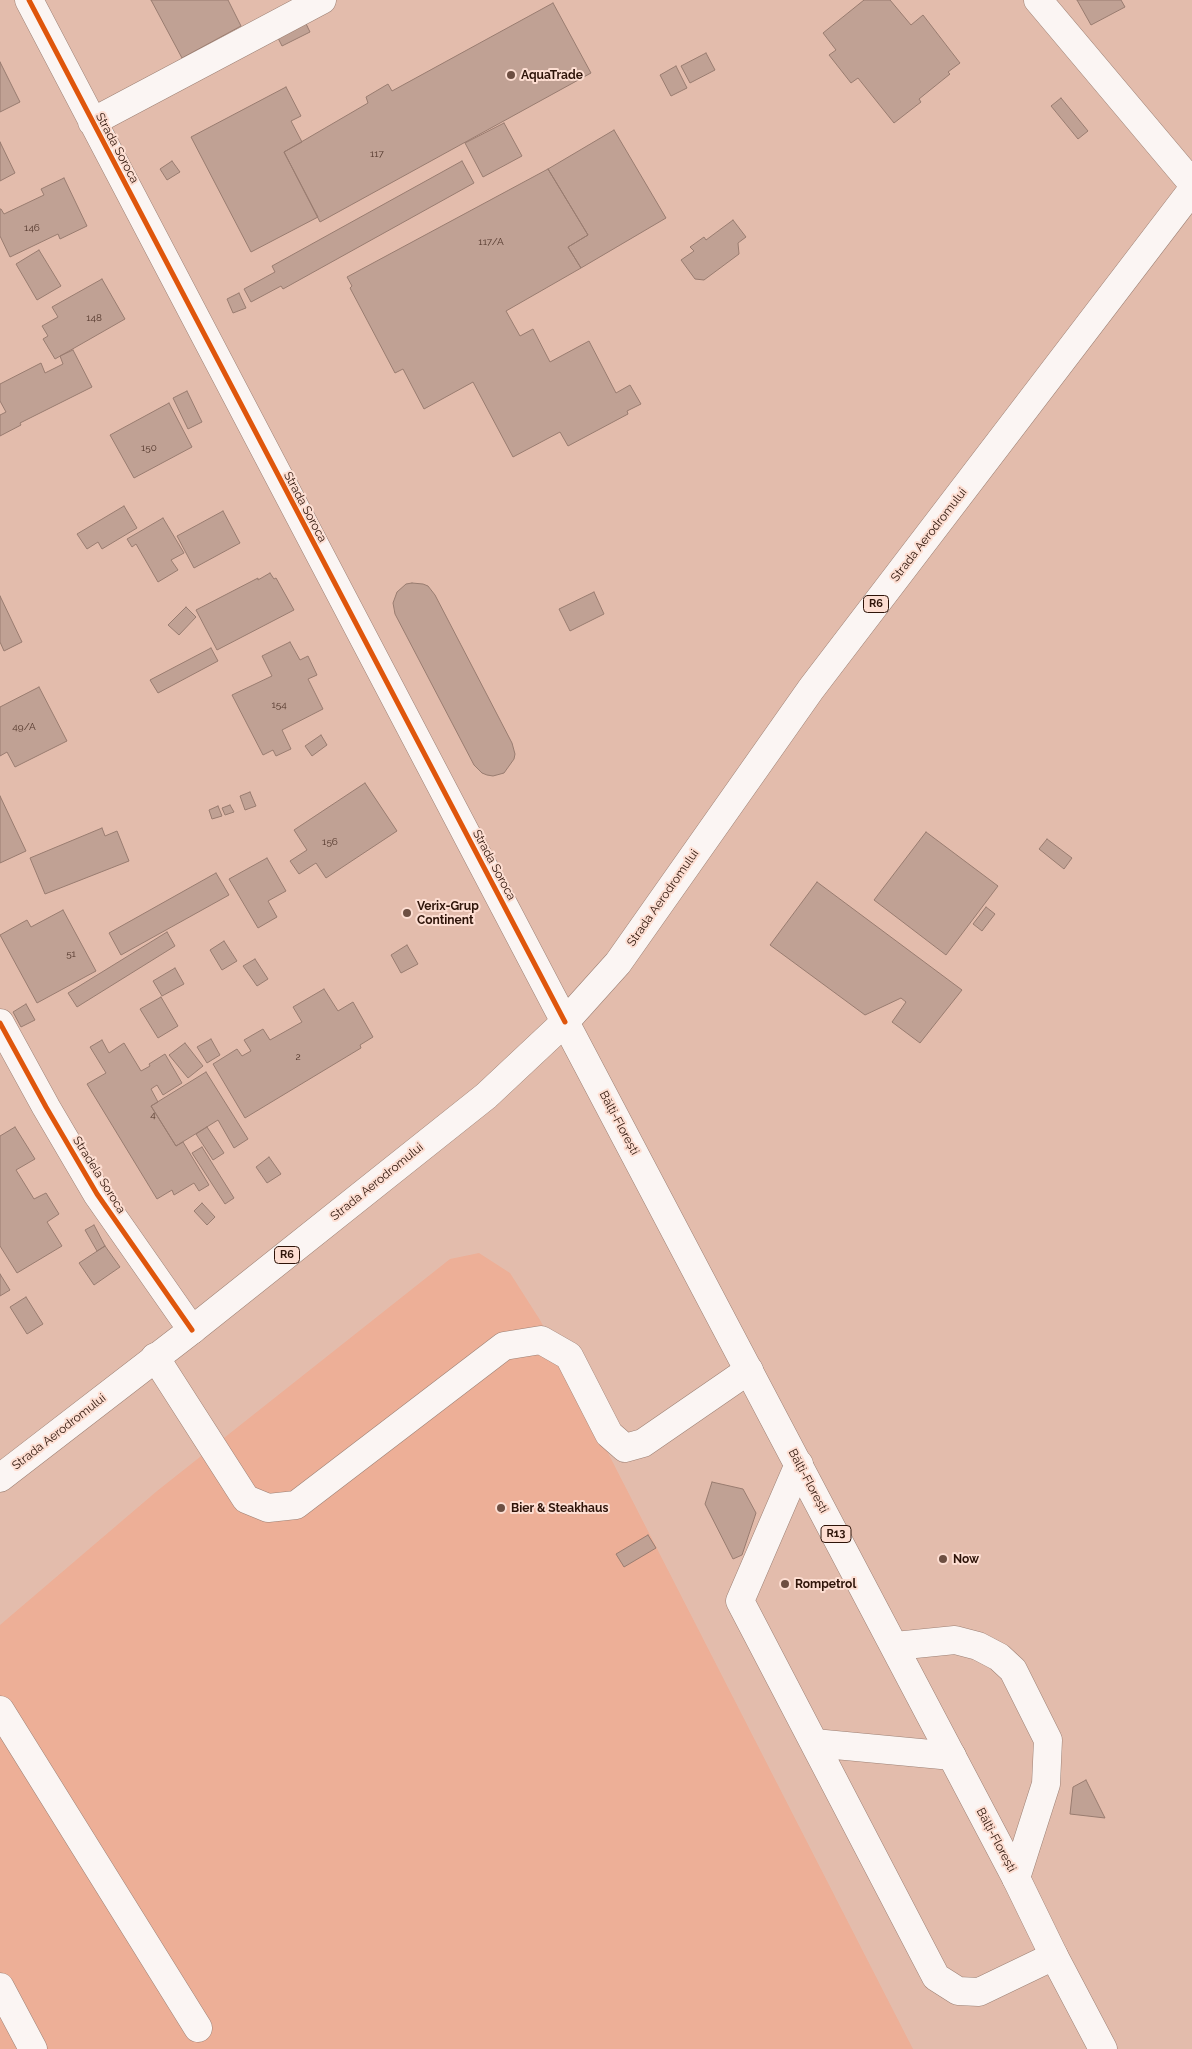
<!DOCTYPE html>
<html>
<head>
<meta charset="utf-8">
<style>
  body { margin:0 }
  canvas { display:block; background:#e3bcac }
</style>
</head>
<body>
<canvas width="1192" height="2049"></canvas>
<script>
const c = document.querySelector('canvas').getContext('2d');
c.lineJoin = 'round';
function fill(path, color) { c.fillStyle = color; c.fill(path, 'evenodd'); }
const shape = rows => new Path2D(rows.map(r => 'M' + r).join(''));
function stroke(path, color, width, dash) { c.strokeStyle = color; c.lineWidth = width; c.lineCap = dash ? 'butt' : 'round'; c.setLineDash(dash || []); c.stroke(path); }
function label(font, color, halo, rows, align = 'center') {
  c.font = font + ' Raleway,sans-serif'; c.lineWidth = 4; c.setLineDash([]); c.textBaseline = 'middle'; c.strokeStyle = halo; c.fillStyle = color; for (const [text, x, y, turn = 0] of rows) {
    c.save(); c.translate(x, y); c.rotate((+turn || 0) * Math.PI / 180); c.textAlign = isNaN(turn) ? turn : align; if (halo) c.strokeText(text, 0, 0); c.fillText(text, 0, 0); c.restore();
  }
}
fill(shape([
  [479,1253,510,1273,540,1320,913,2049,0,2049,0,1625,157,1491,450,1259]
]), '#edaf97');
const building = shape([
  [151,0,228,0,241,26,182,58,151,0],
  [864,0,890,0,911,25,923,15,960,63,948,72,950,74,919,99,921,102,894,123,858,78,851,83,829,55,836,50,823,33,864,0],
  [1077,0,1121,0,1125,7,1091,25,1077,0],
  [553,3,591,73,320,222,284,152,368,103,366,97,388,84,392,91,553,3],
  [299,9,310,32,282,46,271,24,299,9],
  [706,53,715,70,690,83,681,66,706,53],
  [0,62,20,102,0,112,0,62],
  [676,66,687,88,671,96,660,75,676,66],
  [286,87,301,116,291,121,302,142,284,152,318,217,251,252,191,137,286,87],
  [1061,98,1088,131,1078,139,1051,106,1061,98],
  [504,123,522,156,483,177,465,143,504,123],
  [614,130,666,218,581,268,568,247,588,235,548,169,614,130],
  [0,142,15,173,0,181,0,142],
  [172,161,180,172,167,180,160,169,172,161],
  [462,161,474,183,283,289,281,286,251,302,244,289,275,272,272,266,462,161],
  [548,169,588,235,568,247,581,268,506,311,520,336,533,329,550,362,589,341,616,393,630,385,641,404,627,411,628,414,568,446,560,432,513,457,473,382,424,409,403,369,395,373,350,288,352,286,347,277,548,169],
  [64,178,87,226,60,239,58,234,10,257,0,236,0,209,1,209,4,214,44,195,41,189,64,178],
  [733,220,746,237,738,243,739,254,704,280,695,279,681,260,694,251,690,247,704,237,706,240,733,220],
  [39,250,61,286,37,300,16,264,39,250],
  [102,279,125,319,55,359,43,339,48,336,42,326,58,317,52,307,102,279],
  [239,293,246,308,233,313,227,299,239,293],
  [73,350,92,387,20,423,21,425,0,436,0,415,6,412,0,401,0,384,41,363,45,373,63,364,60,356,73,350],
  [187,391,202,422,188,429,173,398,187,391],
  [169,403,192,447,134,478,110,435,169,403],
  [124,506,137,528,102,549,98,542,87,549,77,534,124,506],
  [223,511,240,543,194,568,177,536,223,511],
  [163,518,184,553,171,560,178,570,158,582,136,544,132,547,127,539,163,518],
  [270,573,274,579,276,578,294,610,217,650,196,610,258,578,258,580,270,573],
  [412,583,423,584,428,586,435,595,512,743,515,754,514,759,504,773,493,776,487,775,482,773,474,765,395,614,393,603,397,592,406,584,412,583],
  [594,592,604,614,570,631,559,609,594,592],
  [0,596,22,642,4,651,0,642,0,596],
  [186,607,196,617,179,635,168,625,186,607],
  [290,642,300,660,308,656,317,675,308,679,323,709,282,730,291,749,276,756,273,750,263,755,232,695,272,676,262,656,290,642],
  [211,648,218,661,158,693,150,680,211,648],
  [39,687,67,741,15,767,7,752,0,756,0,707,39,687],
  [321,735,327,745,312,756,305,746,321,735],
  [365,783,397,831,326,878,316,863,299,874,290,861,307,850,294,830,365,783],
  [250,792,256,806,245,810,240,796,250,792],
  [0,796,26,851,0,863,0,796],
  [230,805,234,812,225,815,222,808,230,805],
  [218,806,222,816,212,819,209,810,218,806],
  [102,828,105,836,117,831,129,861,45,894,30,858,102,828],
  [926,832,998,886,946,955,874,900,926,832],
  [1047,839,1072,858,1064,869,1039,849,1047,839],
  [267,858,286,891,268,901,277,917,258,928,229,879,267,858],
  [216,873,229,895,121,955,109,933,216,873],
  [817,882,962,990,920,1043,892,1022,906,1002,901,998,865,1015,770,945,817,882],
  [986,907,995,914,982,931,973,924,986,907],
  [63,910,96,971,37,1003,0,935,27,920,31,927,63,910],
  [167,932,175,946,77,1007,68,993,167,932],
  [224,941,237,961,222,970,210,950,224,941],
  [407,945,418,964,401,973,391,955,407,945],
  [255,959,268,979,257,986,243,966,255,959],
  [175,968,184,984,162,996,153,981,175,968],
  [324,989,338,1011,353,1002,373,1037,360,1045,361,1048,245,1118,213,1064,237,1049,242,1056,251,1051,244,1040,263,1029,270,1040,302,1022,293,1007,324,989],
  [161,997,178,1026,158,1038,140,1009,161,997],
  [26,1004,35,1020,21,1027,13,1012,26,1004],
  [211,1039,220,1055,207,1063,197,1047,211,1039],
  [102,1040,109,1053,124,1043,141,1071,150,1066,149,1064,165,1054,182,1083,163,1095,157,1085,151,1089,158,1102,151,1106,176,1146,183,1142,209,1185,199,1191,194,1183,174,1195,172,1190,157,1199,87,1084,106,1073,90,1047,102,1040],
  [185,1043,203,1066,188,1078,169,1055,185,1043],
  [206,1072,248,1139,234,1148,218,1120,176,1146,151,1106,206,1072],
  [15,1127,35,1159,16,1170,34,1199,46,1193,59,1214,47,1222,62,1246,17,1273,0,1246,0,1136,15,1127],
  [207,1127,224,1153,213,1160,196,1134,207,1127],
  [202,1147,234,1198,225,1204,192,1153,202,1147],
  [269,1157,281,1174,267,1183,256,1167,269,1157],
  [202,1203,215,1217,207,1225,194,1211,202,1203],
  [94,1225,105,1246,97,1251,85,1230,94,1225],
  [105,1246,120,1267,94,1285,79,1263,105,1246],
  [0,1274,10,1290,0,1296,0,1274],
  [26,1297,43,1324,27,1334,10,1307,26,1297],
  [712,1482,743,1489,756,1513,742,1555,733,1559,705,1504,712,1482],
  [648,1535,656,1548,624,1567,616,1554,648,1535],
  [1086,1780,1105,1818,1070,1814,1073,1787,1086,1780]
]);
fill(building, '#c0a194');
stroke(building, '#997c70', 1);
const minor = shape([
  [29,0,565,1022],
  [1038,0,1192,183],
  [92,122,322,0],
  [0,1023,46,1107,97,1194,192,1330],
  [155,1357,246,1499,268,1508,296,1505,504,1346,541,1340,569,1356,609,1434,625,1448,643,1443,749,1370],
  [799,1464,740,1601,936,1977,958,1991,979,1992,1054,1956],
  [895,1646,955,1640,978,1646,999,1657,1013,1670,1048,1740,1046,1784,1016,1878],
  [0,1710,198,2028],
  [814,1743,952,1756],
  [0,1987,33,2049]
]);
const major = shape([
  [565,1022,1016,1878,1054,1956,1103,2049]
]);
const highway = shape([
  [0,1478,192,1330,486,1096,565,1022,618,963,811,689,1192,190]
]);
stroke(minor, '#9d8074', 29);
stroke(major, '#9d8074', 29);
stroke(highway, '#9d8074', 29);
stroke(minor, '#fbf5f3', 28);
stroke(major, '#fbf5f3', 28);
stroke(highway, '#fbf5f3', 28);
stroke(shape([
  [29,0,565,1022],
  [0,1023,46,1107,97,1194,192,1330]
]), '#df560c', 5);
for (const [x, y, r, color] of [
  [511,75,5,"#6d4f42"],
  [407,913,5,"#6d4f42"],
  [501,1508,5,"#6d4f42"],
  [943,1559,5,"#6d4f42"],
  [785,1584,5,"#6d4f42"]
]) { const dot = new Path2D(); dot.arc(x, y, r, 0, 2 * Math.PI); c.fillStyle = color; c.fill(dot); stroke(dot, '#fdded2', 2); }
label('10px', '#52372c', null, [
  ["117",377,154],
  ["146",32,228],
  ["117/A",491,242],
  ["148",94,318],
  ["150",149,448],
  ["154",279,705],
  ["49/A",24,727],
  ["156",330,842],
  ["51",71,954],
  ["2",298,1057],
  ["4",153,1115]
]);
for (const [x, y, w] of [
  [876,604,25],
  [287,1255,25],
  [836,1534,30]
]) { const box = new Path2D(); box.roundRect(x - w / 2, y - 8.5, w, 17, 4); c.fillStyle = '#fdded2'; c.fill(box); stroke(box, '#2e1409', 1); }
label('bold 11px', '#2e1409', null, [
  ["R6",876,604],
  ["R6",287,1255],
  ["R13",836,1534]
]);
label('bold 12px', '#2e1409', '#fdded2', [
  ["AquaTrade",521,75],
  ["Verix-Grup",417,906],
  ["Continent",417,920],
  ["Bier & Steakhaus",511,1508],
  ["Now",953,1559],
  ["Rompetrol",795,1584]
], 'left');
label('12px', '#2e1409', '#fdded2', [
  ["Strada Soroca",117,148,62],
  ["Strada Soroca",305,507,62],
  ["Strada Aerodromului",929,535,-52],
  ["Strada Soroca",494,865,62],
  ["Strada Aerodromului",663,898,-55],
  ["Bălți-Florești",619,1123,62],
  ["Stradela Sorocа",99,1175,58],
  ["Strada Aerodromului",377,1182,-39],
  ["Strada Aerodromului",59,1432,-38],
  ["Bălți-Florești",808,1481,62],
  ["Bălți-Florești",996,1840,62]
]);
</script>
</body>
</html>
